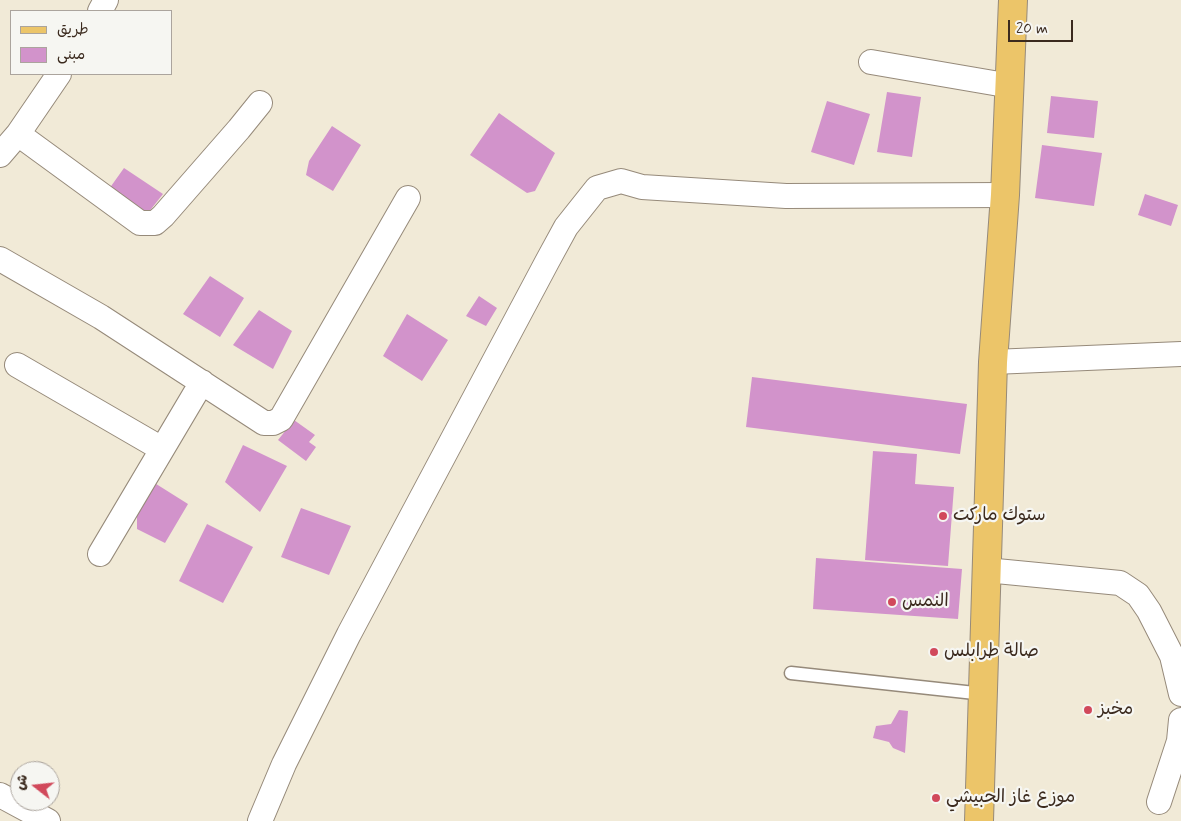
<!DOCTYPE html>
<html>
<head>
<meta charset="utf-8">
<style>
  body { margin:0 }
  #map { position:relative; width:1181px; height:821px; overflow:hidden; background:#f1ead7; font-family:Mynerve,"Playpen Sans Arabic",sans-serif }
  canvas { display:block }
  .legend { position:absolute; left:10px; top:10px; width:162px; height:65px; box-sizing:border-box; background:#f6f6f2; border:1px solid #aba49d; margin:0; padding:6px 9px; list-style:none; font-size:15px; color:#3b2a1e }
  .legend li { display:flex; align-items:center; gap:10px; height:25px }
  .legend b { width:25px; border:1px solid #aba49d }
  .north { position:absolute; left:10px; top:761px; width:50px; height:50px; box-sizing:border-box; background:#f6f6f2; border:1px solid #aba49d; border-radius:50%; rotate:286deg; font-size:14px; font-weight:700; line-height:20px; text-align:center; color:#3b2a1e }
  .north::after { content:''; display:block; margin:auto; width:18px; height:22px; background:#d1495b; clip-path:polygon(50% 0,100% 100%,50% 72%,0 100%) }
  .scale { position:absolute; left:1008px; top:20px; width:65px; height:22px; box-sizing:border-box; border:2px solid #3b2a1e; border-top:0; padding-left:6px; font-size:15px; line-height:18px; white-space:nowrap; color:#3b2a1e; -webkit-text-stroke:4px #f6f6f2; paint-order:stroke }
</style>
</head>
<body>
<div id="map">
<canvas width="1181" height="821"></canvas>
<ul class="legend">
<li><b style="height:6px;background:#ecc569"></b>طريق</li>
<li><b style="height:14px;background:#d293cb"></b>مبنى</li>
</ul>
<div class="north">ش</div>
<div class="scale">20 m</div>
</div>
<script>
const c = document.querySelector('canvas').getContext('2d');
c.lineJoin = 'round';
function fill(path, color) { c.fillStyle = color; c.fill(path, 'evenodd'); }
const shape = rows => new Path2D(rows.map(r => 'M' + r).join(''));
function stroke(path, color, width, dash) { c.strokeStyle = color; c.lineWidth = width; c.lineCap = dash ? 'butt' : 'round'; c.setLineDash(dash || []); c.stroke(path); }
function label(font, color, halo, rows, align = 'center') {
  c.font = font + ' Mynerve,"Playpen Sans Arabic",sans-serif'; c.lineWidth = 4.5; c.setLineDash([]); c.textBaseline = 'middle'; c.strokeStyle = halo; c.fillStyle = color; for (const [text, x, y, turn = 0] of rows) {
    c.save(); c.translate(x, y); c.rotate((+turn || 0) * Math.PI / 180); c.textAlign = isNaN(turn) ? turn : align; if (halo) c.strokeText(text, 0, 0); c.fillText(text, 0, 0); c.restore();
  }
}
fill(shape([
  [887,92,921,97,912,157,877,152],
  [1051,96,1098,101,1094,138,1047,133],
  [827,101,870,114,854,165,811,152],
  [499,113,555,153,535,191,527,193,470,155],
  [332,126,361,145,333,191,306,175,309,161],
  [1042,145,1102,153,1094,206,1035,198],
  [124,168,163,194,140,223,104,196],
  [1145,194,1178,205,1171,226,1138,215],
  [210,276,244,298,220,337,183,314],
  [479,296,497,308,486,326,466,316],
  [259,310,292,331,273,369,233,345],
  [407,314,448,340,422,381,383,356],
  [752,377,967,404,960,454,746,427],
  [294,420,315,435,309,442,316,447,306,461,278,440],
  [243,445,287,466,260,512,225,482],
  [873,451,917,454,915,484,954,487,948,566,865,560],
  [153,482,188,504,165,543,137,529,137,500],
  [301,508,351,526,329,575,281,557],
  [207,524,253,547,223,603,179,581],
  [816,558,962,569,958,619,813,609],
  [899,710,908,711,905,753,893,748,889,742,873,738,876,726,891,724]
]), '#d293cb');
const service = shape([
  [791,673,984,694]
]);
const minor = shape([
  [100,11,106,0],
  [871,62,1011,86],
  [18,134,140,223,155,223,163,216,239,129,260,103],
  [0,155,18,134,59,74],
  [0,259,101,317,264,423,273,423,281,419,408,198],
  [993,362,1181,354],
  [17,365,162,449],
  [100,554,202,382],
  [986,570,1120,583,1138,595,1149,611,1172,656,1181,694],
  [0,795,48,821],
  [1159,802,1179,741,1181,720],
  [260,821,284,764,349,634,548,260,566,227,597,188,621,181,642,187,786,196,1005,195]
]);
const primary = shape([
  [979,821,993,362,1005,195,1013,0]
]);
stroke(service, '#968a7a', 15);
stroke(minor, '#968a7a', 26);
stroke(primary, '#968a7a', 30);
stroke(service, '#fff', 12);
stroke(minor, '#fff', 24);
stroke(primary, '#ecc569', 28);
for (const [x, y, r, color] of [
  [943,516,5,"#d1495b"],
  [892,602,5,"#d1495b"],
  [934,652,5,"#d1495b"],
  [1088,710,5,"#d1495b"],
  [936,798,5,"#d1495b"]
]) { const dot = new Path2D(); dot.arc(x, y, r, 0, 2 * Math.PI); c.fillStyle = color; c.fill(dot); stroke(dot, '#f6f6f2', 2); }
label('18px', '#3b2a1e', '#f6f6f2', [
  ["ستوك ماركت",953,516],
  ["النمس",902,602],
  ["صالة طرابلس",944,652],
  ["مخبز",1098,710],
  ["موزع غاز الحبيشي",946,798]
], 'left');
</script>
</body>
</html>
